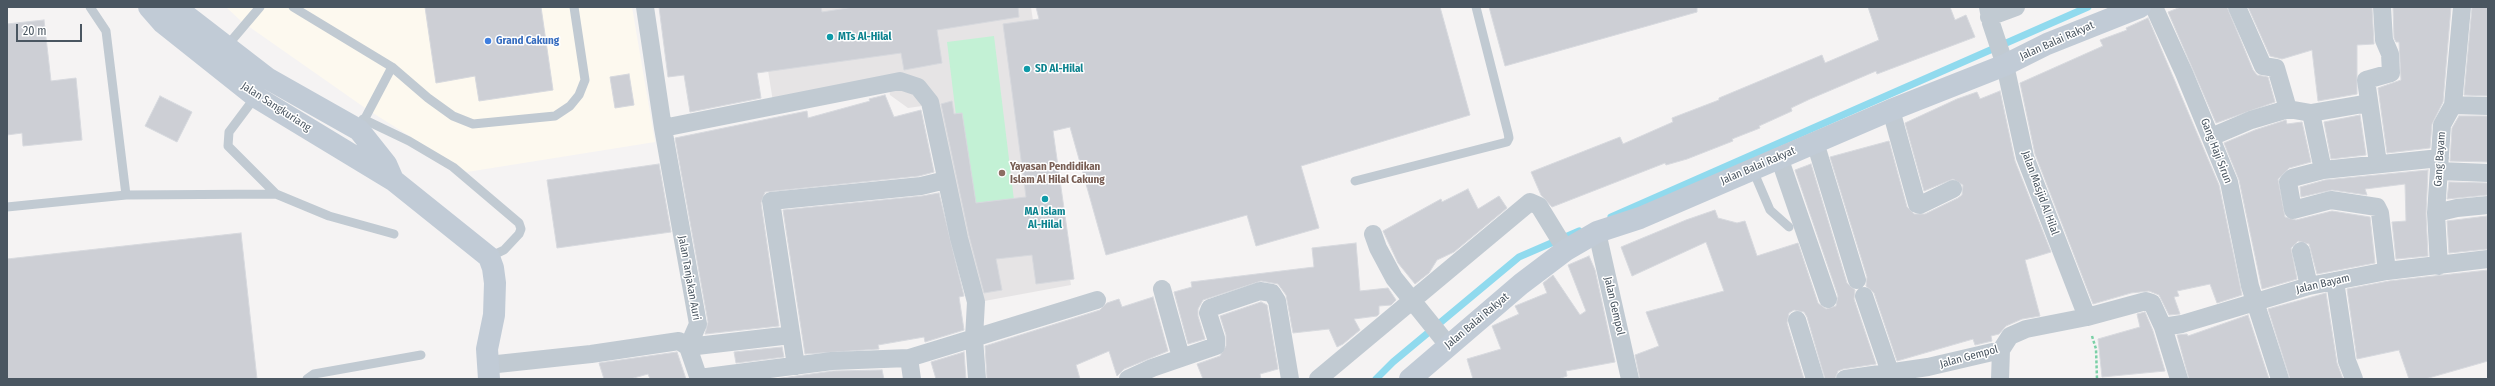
<!DOCTYPE html>
<html>
<head>
<meta charset="utf-8">
<style>
  body { margin:0 }
  #map { position:relative; width:2495px; height:386px; overflow:hidden; background:#f5f3f3; font-family:"Fira Sans Condensed",sans-serif }
  canvas { display:block }
  .frame { position:absolute; inset:0; border:8px solid #4a5661; pointer-events:none }
  .scale { position:absolute; left:16px; top:24px; width:66px; height:18px; box-sizing:border-box; border:2px solid #4a5661; border-top:0; padding-left:5px; font-size:12px; line-height:14px; white-space:nowrap; color:#4a5661; -webkit-text-stroke:3px #fff; paint-order:stroke }
</style>
</head>
<body>
<div id="map">
<canvas width="2495" height="386"></canvas>
<div class="frame"></div>
<div class="scale">20 m</div>
</div>
<script>
const c = document.querySelector('canvas').getContext('2d');
c.lineJoin = 'round';
function fill(path, color) { c.fillStyle = color; c.fill(path, 'evenodd'); }
const shape = rows => new Path2D(rows.map(r => 'M' + r).join(''));
function stroke(path, color, width, dash) { c.strokeStyle = color; c.lineWidth = width; c.lineCap = dash ? 'butt' : 'round'; c.setLineDash(dash || []); c.stroke(path); }
function label(font, color, halo, rows, align = 'center') {
  c.font = font + ' "Fira Sans Condensed",sans-serif'; c.lineWidth = 3; c.setLineDash([]); c.textBaseline = 'middle'; c.strokeStyle = halo; c.fillStyle = color; for (const [text, x, y, turn = 0] of rows) {
    c.save(); c.translate(x, y); c.rotate((+turn || 0) * Math.PI / 180); c.textAlign = isNaN(turn) ? turn : align; if (halo) c.strokeText(text, 0, 0); c.fillText(text, 0, 0); c.restore();
  }
}
fill(shape([
  [226,7,632,7,655,142,467,172,368,110,241,21]
]), '#fdf9ef');
fill(shape([
  [804,7,1031,7,1071,285,979,302,936,104,908,108,890,95,889,88,774,108,759,14]
]), '#e6e4e5');
fill(shape([
  [994,36,1014,200,967,205,947,42]
]), '#c3f1d5');
stroke(shape([
  [1611,217,2088,7],
  [1376,379,1393,362,1519,257,1579,231]
]), '#90daee', 7);
const building = shape([
  [425,7,541,7,553,90,479,101,475,76,436,83,425,7],
  [659,7,821,7,822,12,854,7,1018,7,1019,17,937,30,942,63,904,70,901,53,757,73,761,98,690,112,684,75,668,77,659,7],
  [1036,7,1440,7,1470,115,1301,166,1319,228,1256,246,1247,215,1106,255,1070,127,1053,131,1074,279,1036,284,1032,255,996,259,1002,290,984,293,969,236,941,104,952,101,954,114,962,113,976,203,1026,197,1003,24,1039,19,1036,7],
  [1489,7,1697,7,1697,12,1505,66,1489,7],
  [1868,7,1950,7,1955,20,1966,15,1975,37,1877,74,1876,71,1810,99,1791,108,1792,111,1759,126,1760,128,1732,139,1733,141,1687,159,1666,165,1665,163,1552,207,1541,195,1531,172,1620,137,1623,144,1673,122,1672,118,1719,100,1719,98,1822,55,1825,63,1879,40,1868,7],
  [2181,7,2227,7,2253,70,2257,75,2268,77,2275,102,2216,123,2168,12,2181,7],
  [2248,7,2372,7,2374,44,2357,45,2357,94,2318,101,2312,50,2282,59,2270,56,2248,7],
  [2393,7,2451,7,2443,102,2432,124,2430,148,2387,153,2378,88,2401,80,2399,42,2396,42,2394,38,2393,7],
  [2472,7,2488,7,2488,96,2464,95,2472,7],
  [2148,18,2219,185,2242,295,2217,303,2210,284,2177,291,2179,296,2174,297,2180,314,2169,315,2159,295,2149,291,2131,293,2093,304,2035,154,2020,83,2103,46,2100,40,2127,30,2126,28,2148,18],
  [44,20,51,81,76,78,82,140,23,146,22,133,7,135,7,24,44,20],
  [629,74,634,105,615,108,610,77,629,74],
  [2000,91,2015,161,2051,252,2025,260,2040,316,2022,319,2006,326,1999,334,1991,336,1992,341,1975,345,1973,339,1897,361,1874,293,1866,286,1867,277,1830,157,1889,141,1907,207,1914,214,1925,214,1958,198,1962,195,1963,185,1953,179,1924,191,1905,123,1957,99,1977,92,1980,99,2000,91],
  [885,95,894,117,921,110,934,172,919,176,765,192,761,203,779,326,705,334,708,322,675,138,807,111,808,118,870,101,869,99,885,95],
  [160,96,192,112,177,142,145,126,160,96],
  [2360,115,2366,155,2331,159,2324,122,2360,115],
  [2459,116,2488,116,2488,162,2450,161,2452,128,2459,116],
  [2286,120,2287,124,2302,122,2311,162,2289,168,2278,179,2285,217,2296,220,2332,211,2370,217,2375,263,2317,274,2309,244,2298,241,2291,248,2297,279,2262,289,2239,180,2224,143,2255,130,2286,120],
  [659,164,671,232,557,248,547,180,659,164],
  [1811,164,1847,283,1855,290,1854,299,1876,364,1843,369,1838,371,1835,379,1825,379,1807,317,1804,312,1794,310,1789,313,1787,323,1804,379,1640,379,1635,355,1659,346,1646,312,1724,291,1706,242,1632,276,1621,247,1686,220,1715,210,1718,218,1737,223,1745,221,1757,256,1798,243,1818,303,1826,309,1836,306,1838,296,1795,170,1811,164],
  [2428,170,2426,214,2428,256,2396,259,2392,222,2406,221,2405,184,2365,189,2367,195,2332,190,2301,197,2300,187,2325,180,2428,170],
  [2449,182,2488,183,2488,195,2447,199,2449,182],
  [1468,189,1478,209,1499,196,1507,208,1454,252,1437,260,1429,273,1415,284,1398,263,1383,231,1441,199,1442,202,1468,189],
  [939,193,964,296,959,297,964,330,925,342,924,337,878,345,879,349,805,354,783,210,922,196,939,193],
  [2487,216,2488,249,2449,253,2447,221,2487,216],
  [241,233,257,379,7,379,7,259,241,233],
  [1356,243,1360,291,1388,288,1396,300,1391,305,1379,306,1379,314,1377,316,1354,319,1360,330,1343,344,1337,347,1329,329,1293,333,1286,295,1278,284,1261,281,1203,300,1198,309,1198,316,1205,339,1188,344,1174,292,1192,287,1191,282,1314,267,1312,248,1356,243],
  [1589,256,1595,270,1615,362,1566,371,1567,376,1558,379,1473,379,1467,359,1501,349,1492,326,1519,314,1515,306,1547,293,1543,283,1553,275,1580,315,1586,311,1568,265,1589,256],
  [2488,270,2488,361,2425,379,2409,379,2399,350,2357,359,2347,289,2389,281,2488,270],
  [2326,293,2337,363,2343,379,2290,379,2268,309,2326,293],
  [1153,297,1168,351,1124,369,1117,376,1109,351,1076,365,1080,379,987,379,985,346,1100,310,1107,303,1119,299,1122,307,1153,297],
  [1261,302,1267,305,1278,369,1260,374,1261,379,1203,379,1197,364,1220,356,1226,346,1226,335,1220,316,1261,302],
  [2145,312,2153,331,2165,371,2102,377,2098,339,2140,327,2137,314,2145,312],
  [2248,315,2269,379,2189,379,2177,335,2187,334,2188,336,2248,315],
  [782,347,784,357,736,363,734,352,782,347],
  [677,352,686,379,650,379,648,374,630,379,604,379,599,363,677,352],
  [964,352,966,379,936,379,931,362,964,352],
  [882,370,884,379,774,379,833,371,882,370]
]);
fill(building, '#cdcfd5');
stroke(building, '#d7d9de', 1);
stroke(shape([
  [2092,336,2096,349,2097,379]
]), '#7ad0a6', 2.5, [3, 2]);
stroke(shape([
  [90,7,106,31,126,195],
  [293,7,392,67,428,98,453,116,473,124,555,116,570,106,579,95,585,80,574,7],
  [226,47,260,7],
  [256,96,229,132,228,146,276,194,329,216,394,234],
  [363,119,409,141,453,167,519,223,521,229,519,234,504,250,489,257],
  [362,124,392,67],
  [1752,168,1770,210,1789,227],
  [1355,181,1507,142,1509,138,1508,133,1476,7],
  [7,207,126,195,276,194],
  [307,379,314,374,421,355]
]), '#c1cad2', 9);
stroke(shape([
  [645,7,663,128,698,324,688,347],
  [1988,7,1991,23,2005,65,2025,157,2087,317],
  [2154,7,2184,73,2229,182,2250,286,2280,379],
  [2237,7,2263,66,2276,68,2288,109,2311,113,2323,170,2292,178,2288,182,2293,210,2331,200,2377,207,2380,213,2387,271],
  [1989,17,2016,7],
  [2453,105,2488,106],
  [1891,110,1917,204,1920,205,1953,189],
  [2311,113,2369,103],
  [663,128,900,81,918,87,930,102,959,238,976,302,974,338,1097,300],
  [2211,137,2251,120,2288,109],
  [1815,142,1857,280],
  [1779,157,1828,299],
  [2378,163,2366,80,2391,73,2390,54,2384,40,2382,7],
  [2323,170,2440,158],
  [2439,171,2488,173],
  [2436,213,2457,208,2488,205],
  [1597,232,1630,379],
  [1373,234,1378,248,1394,278,1448,345],
  [2301,251,2309,286],
  [2439,266,2436,213,2442,125,2453,105,2462,7],
  [2335,281,2347,361,2354,379],
  [1162,289,1181,357],
  [1864,296,1890,372],
  [1797,320,1815,379],
  [2163,327,2182,324,2309,286,2387,271,2488,259],
  [688,347,791,335],
  [688,347,699,379],
  [909,358,912,379],
  [488,365,591,354,679,341,688,347],
  [796,366,771,201,921,186,946,180],
  [699,378,832,361,909,358,974,338,977,379],
  [1128,379,1152,368,1216,346,1216,338,1208,313,1210,308,1260,291,1272,293,1277,301,1290,379],
  [1318,379,1530,202,1539,206,1566,250],
  [1845,379,1928,367,2001,350,2010,336,2026,329,2087,317,2146,301,2152,303,2163,327,2179,379],
  [2000,379,2001,350]
]), '#c1cad2', 18);
stroke(shape([
  [149,7,163,23,256,97,393,180,489,257,493,268,495,283,494,315,487,349,489,379],
  [175,7,267,78,359,130,386,164,393,180],
  [1410,379,1521,284,1566,250,1597,232,1640,218,1891,110,2005,65,2047,44,2140,7]
]), '#c1cbd6', 22);
for (const [x, y, r, color] of [
  [830,37,4,"#0f9aa8"],
  [488,41,4,"#3f7fe0"],
  [1027,69,4,"#0f9aa8"],
  [1002,173,4,"#8d6e63"],
  [1045,199,4,"#0f9aa8"]
]) { const dot = new Path2D(); dot.arc(x, y, r, 0, 2 * Math.PI); c.fillStyle = color; c.fill(dot); stroke(dot, '#fff', 1.5); }
label('bold 11px', '#0d838f', '#fff', [
  ["MTs Al-Hilal",838,37],
  ["SD Al-Hilal",1035,69],
  ["MA Islam",1045,212,"center"],
  ["Al-Hilal",1045,225,"center"]
], 'left');
label('bold 11px', '#366cbe', '#fff', [
  ["Grand Cakung",496,41]
], 'left');
label('11px', '#4a5661', '#fff', [
  ["Jalan Balai Rakyat",2057,41,-24],
  ["Jalan Sangkuriang",276,107,33],
  ["Gang Haji Sirun",2216,151,69],
  ["Gang Bayam",2440,159,-86],
  ["Jalan Balai Rakyat",1758,166,-23],
  ["Jalan Masjid Al Hilal",2040,193,70],
  ["Jalan Tanjakan Auri",689,278,80],
  ["Jalan Bayam",2323,284,-13],
  ["Jalan Gempol",1614,306,77],
  ["Jalan Balai Rakyat",1477,321,-40],
  ["Jalan Gempol",1969,357,-15]
]);
label('bold 11px', '#785e54', '#fff', [
  ["Yayasan Pendidikan",1010,167],
  ["Islam Al Hilal Cakung",1010,180]
], 'left');
</script>
</body>
</html>
